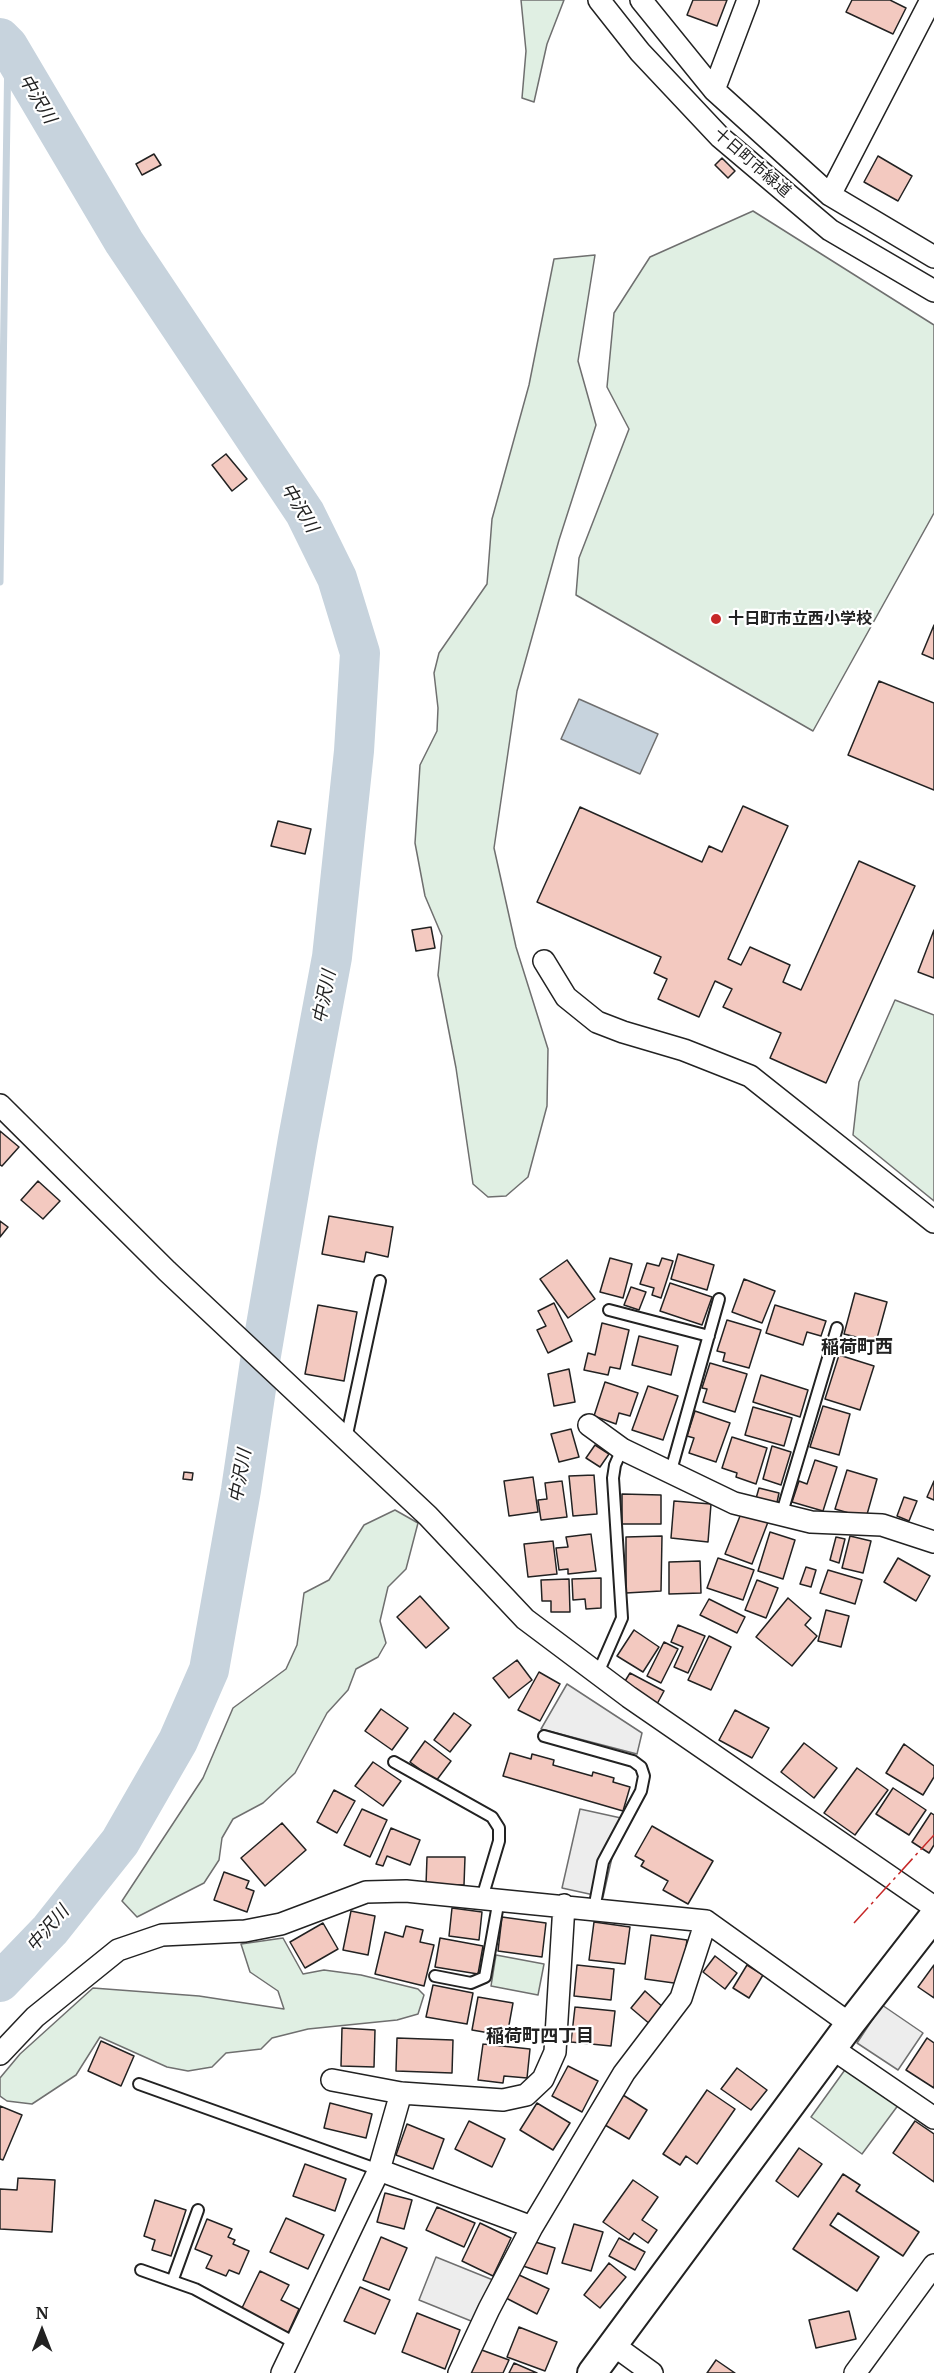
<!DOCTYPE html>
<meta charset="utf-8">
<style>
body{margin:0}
#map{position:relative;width:934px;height:2373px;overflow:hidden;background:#fff;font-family:Merriweather,serif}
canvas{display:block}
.north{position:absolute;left:12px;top:2301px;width:60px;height:60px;-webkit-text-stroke:4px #fff;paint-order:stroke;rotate:0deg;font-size:16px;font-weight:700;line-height:24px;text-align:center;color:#222}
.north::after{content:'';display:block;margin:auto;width:21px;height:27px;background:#222;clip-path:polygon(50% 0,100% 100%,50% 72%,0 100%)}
</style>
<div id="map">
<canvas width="934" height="2373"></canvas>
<div class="north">N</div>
</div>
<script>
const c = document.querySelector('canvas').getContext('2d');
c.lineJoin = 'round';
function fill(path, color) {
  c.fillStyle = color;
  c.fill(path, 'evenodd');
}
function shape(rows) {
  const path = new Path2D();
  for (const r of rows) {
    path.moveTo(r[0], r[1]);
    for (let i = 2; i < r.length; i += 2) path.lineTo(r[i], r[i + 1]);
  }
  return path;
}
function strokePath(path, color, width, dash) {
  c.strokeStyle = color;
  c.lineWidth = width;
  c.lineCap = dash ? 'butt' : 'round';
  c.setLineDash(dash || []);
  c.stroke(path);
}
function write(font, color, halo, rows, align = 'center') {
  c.font = font + ' Merriweather,"Noto Sans JP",serif';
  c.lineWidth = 4.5;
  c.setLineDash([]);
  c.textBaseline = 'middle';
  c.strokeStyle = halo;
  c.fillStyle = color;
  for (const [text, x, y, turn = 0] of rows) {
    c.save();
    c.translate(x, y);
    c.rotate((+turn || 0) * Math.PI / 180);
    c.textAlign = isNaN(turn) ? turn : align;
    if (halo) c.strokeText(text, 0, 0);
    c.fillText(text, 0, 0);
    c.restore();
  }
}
const green = shape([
 [521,0,564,0,547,44,534,102,522,98,526,51,521,0],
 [753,211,934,325,934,513,813,731,576,595,579,558,629,429,607,387,614,313,650,257,753,211],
 [595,255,578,361,596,425,559,540,517,691,494,848,516,947,548,1049,547,1106,528,1177,506,1196,488,1197,473,1184,456,1068,438,975,442,936,425,896,415,843,420,765,437,731,438,708,434,673,439,653,487,584,492,519,529,385,554,259,595,255],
 [895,1000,934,1015,934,1201,853,1135,859,1082,895,1000],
 [395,1510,418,1523,406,1569,388,1587,380,1621,386,1643,378,1657,356,1669,348,1690,327,1713,295,1773,263,1803,233,1819,222,1838,219,1860,204,1883,137,1917,122,1901,203,1778,233,1708,286,1669,297,1645,304,1593,329,1580,364,1525,395,1510],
 [283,1938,303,1974,324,1970,361,1975,418,1989,424,1995,418,2014,397,2020,308,2029,272,2038,261,2049,226,2053,212,2067,188,2071,167,2067,100,2037,76,2075,32,2104,7,2101,0,2096,0,2078,20,2054,93,1988,199,1996,284,2009,278,1991,250,1972,241,1944,283,1938],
 [496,1955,544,1964,538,1995,491,1986,496,1955],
 [847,2067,899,2104,862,2154,811,2117,847,2067]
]);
fill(green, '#e0efe3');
strokePath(green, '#6f6f6f', 1.5);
const parking = shape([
 [567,1684,642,1733,637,1754,541,1729,567,1684],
 [580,1809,621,1818,603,1897,562,1888,580,1809],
 [882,2005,923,2033,898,2070,857,2043,882,2005],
 [436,2257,493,2280,476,2323,419,2300,436,2257]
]);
fill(parking, '#ededed');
strokePath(parking, '#6f6f6f', 1.5);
const water = shape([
 [579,699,658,734,640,774,561,739,579,699]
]);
fill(water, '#c7d3dd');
strokePath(water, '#6f6f6f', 1.5);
strokePath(shape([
 [0,582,8,46]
]), '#c7d3dd', 7);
strokePath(shape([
 [0,38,8,46,124,242,305,513,337,578,360,653,354,751,332,957,298,1139,261,1355,241,1490,209,1670,178,1741,120,1842,50,1930,0,1982]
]), '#c7d3dd', 40);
const building = shape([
 [693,0,727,0,717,26,687,15,693,0],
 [852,0,890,0,906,8,893,34,846,12,852,0],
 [154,154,161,165,142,175,136,164,154,154],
 [878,156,912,176,898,201,864,182,878,156],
 [722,158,735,171,728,178,715,165,722,158],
 [226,454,247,479,232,491,212,465,226,454],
 [934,625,934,659,922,654,934,625],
 [879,681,934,703,934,790,848,755,879,681],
 [743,806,788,826,728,959,741,965,750,947,790,965,783,982,801,990,859,861,915,886,826,1083,770,1058,781,1033,723,1007,732,989,715,981,699,1017,658,999,667,979,654,973,661,957,537,902,580,807,702,862,709,846,722,852,743,806],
 [278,821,311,829,305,854,271,846,278,821],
 [431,927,435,948,416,951,412,930,431,927],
 [934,930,934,978,918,972,934,930],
 [0,1131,19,1147,2,1166,0,1165,0,1131],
 [38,1181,60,1201,43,1219,21,1200,38,1181],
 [329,1216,393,1227,388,1257,366,1252,364,1262,322,1254,329,1216],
 [0,1221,8,1227,0,1237,0,1221],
 [678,1254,714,1265,707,1290,671,1279,678,1254],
 [610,1258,632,1264,623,1298,600,1292,610,1258],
 [662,1258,673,1261,661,1298,652,1295,654,1288,640,1284,647,1263,659,1266,662,1258],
 [567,1260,595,1299,568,1318,540,1279,567,1260],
 [744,1279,775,1291,762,1323,732,1312,744,1279],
 [670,1283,712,1297,702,1325,660,1311,670,1283],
 [631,1287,646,1292,639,1310,624,1305,631,1287],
 [855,1293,887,1302,876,1342,844,1334,855,1293],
 [554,1303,572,1341,548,1353,537,1330,546,1326,538,1311,554,1303],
 [318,1305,357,1312,344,1381,305,1374,318,1305],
 [775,1305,826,1321,821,1336,807,1332,803,1345,766,1333,775,1305],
 [727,1320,761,1330,749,1368,723,1361,725,1353,717,1351,727,1320],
 [602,1323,629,1330,620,1369,610,1367,608,1375,584,1370,588,1353,595,1355,602,1323],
 [639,1336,678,1346,671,1375,632,1365,639,1336],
 [839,1355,874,1366,860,1410,825,1399,839,1355],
 [710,1363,747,1374,735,1412,703,1402,707,1389,702,1388,710,1363],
 [569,1369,575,1402,554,1406,548,1374,569,1369],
 [761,1375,808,1390,800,1417,753,1402,761,1375],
 [605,1382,638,1393,630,1416,619,1413,616,1424,594,1416,605,1382],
 [648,1386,678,1396,663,1440,632,1430,648,1386],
 [823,1406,850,1414,839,1455,810,1447,823,1406],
 [753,1407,792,1418,784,1446,745,1435,753,1407],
 [695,1411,730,1423,716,1462,689,1453,694,1438,687,1436,695,1411],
 [571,1429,579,1457,559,1462,551,1434,571,1429],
 [732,1437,767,1448,756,1484,736,1477,737,1473,722,1468,732,1437],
 [595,1445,609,1454,600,1467,586,1458,595,1445],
 [772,1446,791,1452,781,1485,763,1479,772,1446],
 [815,1460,837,1467,823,1511,792,1502,799,1481,807,1484,815,1460],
 [847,1470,877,1479,866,1518,835,1509,847,1470],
 [184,1472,193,1473,192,1480,183,1479,184,1472],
 [594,1475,597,1514,573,1516,569,1476,594,1475],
 [533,1477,538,1512,509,1516,504,1481,533,1477],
 [562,1481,567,1517,541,1520,538,1500,547,1499,545,1483,562,1481],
 [934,1481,934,1500,927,1497,934,1481],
 [759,1488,779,1493,776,1507,755,1502,759,1488],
 [622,1494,661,1495,661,1524,622,1524,622,1494],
 [904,1497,917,1501,909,1521,897,1516,904,1497],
 [674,1501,711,1504,708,1542,671,1538,674,1501],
 [742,1511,768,1522,752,1564,725,1554,742,1511],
 [770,1532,795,1540,783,1579,758,1571,770,1532],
 [591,1534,596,1571,568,1574,568,1569,559,1570,556,1548,568,1547,566,1537,591,1534],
 [662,1536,661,1591,626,1593,626,1537,662,1536],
 [850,1536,871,1541,863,1573,842,1568,850,1536],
 [836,1537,845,1539,839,1563,830,1560,836,1537],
 [553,1541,557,1574,528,1577,524,1544,553,1541],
 [718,1558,754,1570,743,1600,707,1588,718,1558],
 [898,1558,930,1576,916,1601,884,1582,898,1558],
 [700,1561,701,1593,669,1594,669,1562,700,1561],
 [806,1567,816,1570,811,1587,800,1584,806,1567],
 [828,1570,862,1580,855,1604,820,1593,828,1570],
 [601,1578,601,1608,586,1609,585,1599,573,1600,572,1579,601,1578],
 [569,1579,570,1612,551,1612,551,1601,542,1601,541,1580,569,1579],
 [757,1580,778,1588,766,1618,745,1610,757,1580],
 [420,1596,449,1628,426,1648,397,1617,420,1596],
 [788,1598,811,1618,805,1625,817,1636,792,1666,756,1637,788,1598],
 [709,1599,745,1617,737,1633,700,1615,709,1599],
 [826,1610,849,1616,841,1647,818,1641,826,1610],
 [678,1625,705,1636,688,1673,674,1667,683,1647,671,1642,678,1625],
 [634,1630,659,1647,643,1672,617,1656,634,1630],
 [709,1636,731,1647,711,1690,688,1680,709,1636],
 [664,1642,678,1649,661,1683,647,1676,664,1642],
 [517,1660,532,1680,509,1698,493,1678,517,1660],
 [539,1672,560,1684,540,1721,518,1710,539,1672],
 [630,1673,664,1691,657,1704,622,1686,630,1673],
 [381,1709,408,1728,392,1750,365,1731,381,1709],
 [735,1710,769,1728,752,1758,719,1740,735,1710],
 [454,1713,471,1725,450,1752,434,1740,454,1713],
 [425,1741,451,1761,436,1781,410,1762,425,1741],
 [804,1743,837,1768,814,1798,781,1772,804,1743],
 [904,1744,934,1766,934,1777,923,1795,886,1773,904,1744],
 [510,1753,531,1759,532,1754,554,1760,553,1765,592,1776,593,1772,614,1778,613,1782,630,1787,623,1811,503,1776,510,1753],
 [373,1762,401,1781,383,1806,355,1786,373,1762],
 [857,1768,888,1790,855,1835,824,1813,857,1768],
 [893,1788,926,1810,909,1835,876,1814,893,1788],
 [334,1790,355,1801,337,1833,317,1822,334,1790],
 [362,1809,387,1820,370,1857,344,1845,362,1809],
 [931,1813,934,1815,934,1845,929,1853,912,1842,931,1813],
 [282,1823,306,1850,265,1886,241,1858,282,1823],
 [652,1826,713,1861,688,1904,663,1890,668,1881,641,1866,644,1861,635,1856,652,1826],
 [391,1828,420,1840,410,1865,387,1856,383,1866,376,1864,391,1828],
 [427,1857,465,1857,464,1885,426,1885,427,1857],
 [224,1872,249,1881,246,1888,254,1891,247,1912,214,1900,224,1872],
 [452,1908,482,1912,479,1940,449,1936,452,1908],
 [351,1911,375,1916,368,1955,343,1950,351,1911],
 [502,1917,546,1923,542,1957,498,1951,502,1917],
 [594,1922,630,1927,625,1964,589,1960,594,1922],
 [323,1923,338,1949,305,1968,290,1942,323,1923],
 [406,1926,423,1930,420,1942,434,1945,424,1986,375,1974,385,1932,403,1937,406,1926],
 [651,1935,687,1940,681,1984,645,1979,651,1935],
 [440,1938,483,1946,478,1974,435,1967,440,1938],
 [715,1956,737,1973,725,1989,703,1972,715,1956],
 [577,1965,614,1969,611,2000,574,1996,577,1965],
 [747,1965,763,1975,749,1998,733,1988,747,1965],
 [934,1965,934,1998,918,1987,934,1965],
 [433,1985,473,1993,467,2024,426,2017,433,1985],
 [645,1991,665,2009,651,2025,631,2008,645,1991],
 [478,1997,513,2003,507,2036,472,2030,478,1997],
 [575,2007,615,2011,611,2046,571,2042,575,2007],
 [342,2028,375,2030,374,2067,341,2066,342,2028],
 [397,2038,453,2040,452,2073,396,2071,397,2038],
 [927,2038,934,2043,934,2088,906,2070,927,2038],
 [101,2041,134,2056,121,2086,88,2071,101,2041],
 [483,2044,530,2049,527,2078,504,2076,503,2083,478,2080,483,2044],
 [568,2066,598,2081,582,2112,552,2096,568,2066],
 [737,2068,767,2090,751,2110,721,2089,737,2068],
 [707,2090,735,2109,697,2164,686,2156,680,2165,663,2154,707,2090],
 [623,2095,647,2110,629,2139,605,2125,623,2095],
 [330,2103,372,2114,366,2138,324,2128,330,2103],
 [537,2103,570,2123,553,2150,520,2130,537,2103],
 [0,2106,22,2115,3,2160,0,2159,0,2106],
 [469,2121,505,2139,492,2167,455,2149,469,2121],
 [915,2121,934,2134,934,2182,893,2153,915,2121],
 [407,2124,444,2139,433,2169,396,2155,407,2124],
 [799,2148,822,2164,798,2197,776,2181,799,2148],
 [305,2164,346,2179,335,2211,293,2196,305,2164],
 [843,2174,860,2185,856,2191,919,2232,903,2256,838,2213,830,2225,879,2257,857,2291,793,2249,843,2174],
 [18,2178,55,2180,52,2232,0,2229,0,2189,17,2190,18,2178],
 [633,2180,658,2197,642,2220,657,2230,648,2243,634,2233,629,2240,603,2222,633,2180],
 [385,2193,412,2200,404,2229,377,2222,385,2193],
 [155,2200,186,2210,171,2256,152,2250,155,2240,144,2236,155,2200],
 [437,2207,475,2223,464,2247,426,2230,437,2207],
 [286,2218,324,2235,308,2269,270,2252,286,2218],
 [207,2219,232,2229,228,2237,235,2240,233,2244,249,2251,239,2274,229,2270,226,2276,206,2268,212,2256,195,2249,207,2219],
 [480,2223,511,2238,493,2276,462,2261,480,2223],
 [574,2224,603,2232,591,2271,562,2263,574,2224],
 [381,2237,407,2248,389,2290,363,2280,381,2237],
 [619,2238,645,2252,635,2270,609,2256,619,2238],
 [532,2241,555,2248,547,2274,523,2266,532,2241],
 [609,2263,626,2277,600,2308,584,2295,609,2263],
 [260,2271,289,2285,281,2300,299,2309,288,2333,241,2310,260,2271],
 [517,2274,549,2289,537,2314,506,2298,517,2274],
 [360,2287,390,2300,375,2334,344,2321,360,2287],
 [849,2311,856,2339,816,2348,809,2320,849,2311],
 [417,2313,460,2330,445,2369,402,2352,417,2313],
 [519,2327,557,2342,545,2371,507,2357,519,2327],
 [479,2349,509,2360,503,2373,470,2373,479,2349],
 [716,2360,735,2373,707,2373,716,2360],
 [514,2363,537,2373,509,2373,514,2363]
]);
fill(building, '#f3c9c0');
strokePath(building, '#222', 1.5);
const lane = shape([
 [609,1310,709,1336],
 [346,1439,380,1281],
 [670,1474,719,1299],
 [781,1516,837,1328],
 [598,1673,622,1618,613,1478,615,1465,622,1449],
 [544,1736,633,1761,641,1767,644,1776,641,1791,603,1862,594,1909],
 [394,1762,492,1817,499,1828,499,1841,482,1898],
 [435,1976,471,1983,485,1977,499,1899],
 [139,2084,379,2170],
 [141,2270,195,2289,295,2343],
 [173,2279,198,2210]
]);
const street = shape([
 [599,0,640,52,720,137,830,230,934,291],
 [641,0,714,90,830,195,934,257],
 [714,90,748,0],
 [830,195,931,0],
 [544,961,566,997,597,1022,623,1032,684,1050,750,1076,934,1222],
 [0,1105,167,1271,428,1516,525,1619,629,1697,934,1907],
 [589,1425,622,1449,734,1503,811,1522,882,1525,934,1542],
 [833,2049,934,2118],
 [0,2054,35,2017,118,1950,162,1935,245,1931,281,1924,366,1892,406,1891,706,1921,850,2024],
 [332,2080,401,2093,503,2100,526,2095,543,2079,555,2052,564,1905],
 [379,2170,532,2227],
 [612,2344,652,2373],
 [282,2373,379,2170,401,2093],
 [459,2373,489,2309,532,2227,624,2073,681,1998,706,1921],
 [855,2373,934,2265]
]);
const secondary = shape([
 [592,2373,850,2024,934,1916]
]);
strokePath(lane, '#222', 14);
strokePath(street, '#222', 24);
strokePath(secondary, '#222', 32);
strokePath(lane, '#fff', 10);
strokePath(street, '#fff', 21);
strokePath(secondary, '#fff', 28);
strokePath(shape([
 [854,1923,934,1835]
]), '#c62828', 1.5, [21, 4.5, 3, 4.5]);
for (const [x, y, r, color] of [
 [716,619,6,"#c62828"]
]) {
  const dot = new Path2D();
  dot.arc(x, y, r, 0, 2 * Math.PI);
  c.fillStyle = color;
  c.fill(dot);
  strokePath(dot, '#fff', 2);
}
write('16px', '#222', '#fff', [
 ["十日町市緑道",752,163,41]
]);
write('bold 16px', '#222', '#fff', [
 ["十日町市立西小学校",728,619]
], 'left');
write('italic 18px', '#222', '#fff', [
 ["中沢川",37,99,59],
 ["中沢川",299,508,59],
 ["中沢川",325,997,-79],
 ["中沢川",241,1476,-80],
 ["中沢川",48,1929,-49]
]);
write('bold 18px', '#222', '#fff', [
 ["稲荷町西",857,1348],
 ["稲荷町四丁目",540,2037]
]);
</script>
